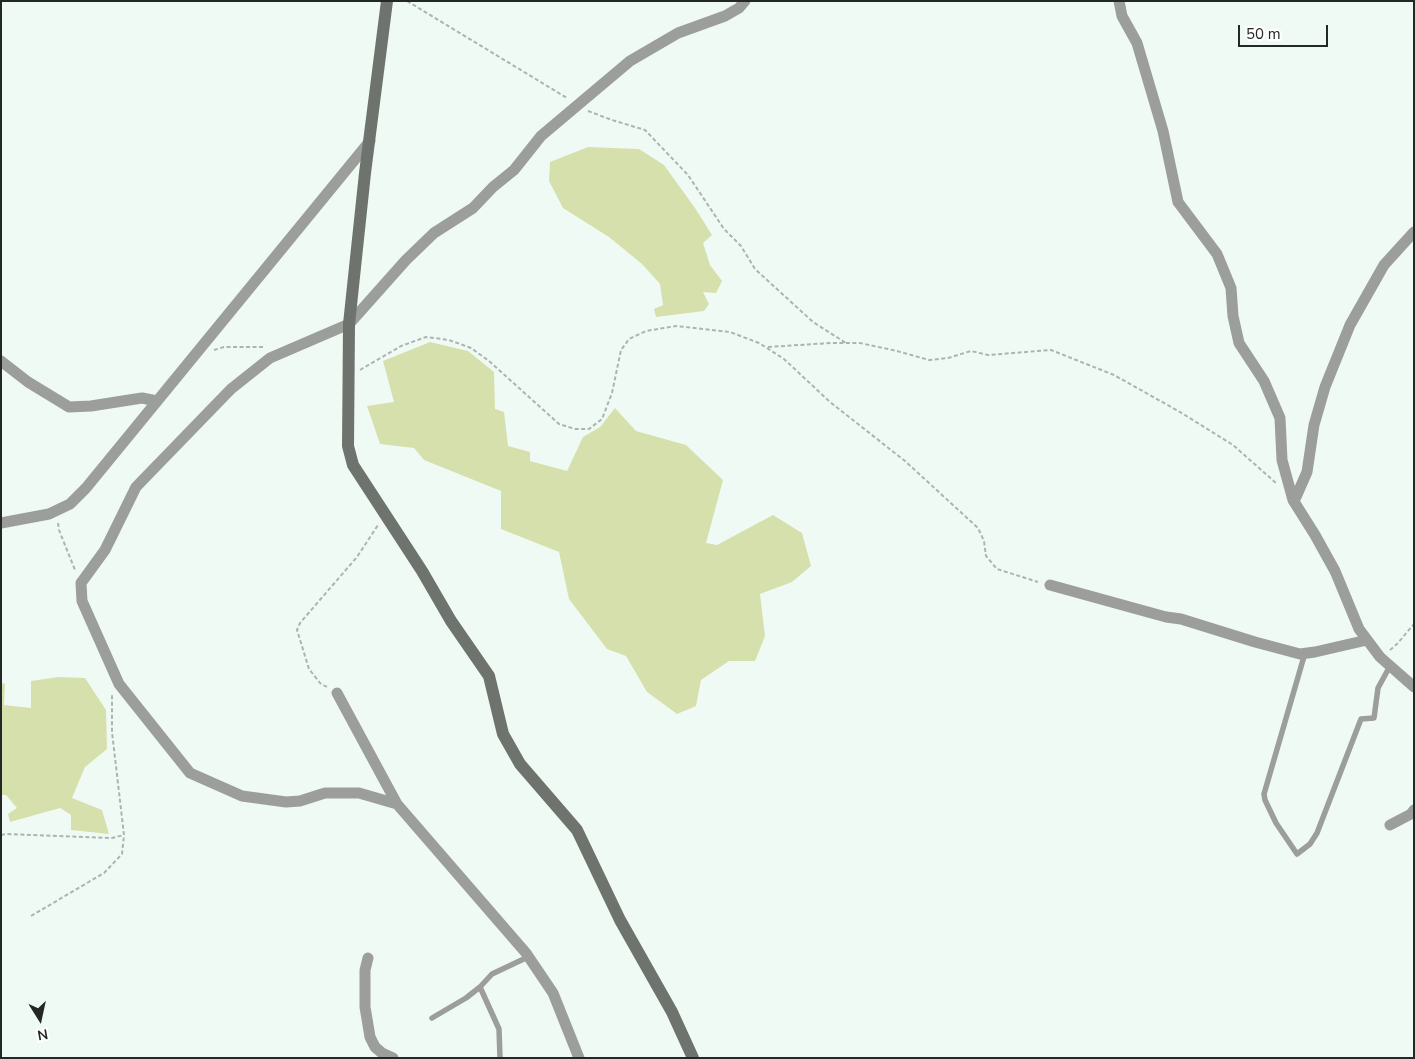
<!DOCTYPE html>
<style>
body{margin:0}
#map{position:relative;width:1415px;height:1059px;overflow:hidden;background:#f0faf4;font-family:"Nunito Sans",sans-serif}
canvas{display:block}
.frame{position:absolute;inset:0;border:2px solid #232725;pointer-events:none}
.north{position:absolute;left:15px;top:994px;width:50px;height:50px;-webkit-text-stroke:4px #fff;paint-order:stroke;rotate:170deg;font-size:14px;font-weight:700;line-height:20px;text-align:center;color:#232725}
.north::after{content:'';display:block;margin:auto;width:18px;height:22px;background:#232725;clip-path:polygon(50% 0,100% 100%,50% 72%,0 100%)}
.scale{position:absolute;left:1238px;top:25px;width:90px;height:22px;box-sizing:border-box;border:2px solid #232725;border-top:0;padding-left:6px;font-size:15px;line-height:18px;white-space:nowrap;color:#232725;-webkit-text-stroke:4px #fff;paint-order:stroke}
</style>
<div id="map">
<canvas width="1415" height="1059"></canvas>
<div class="frame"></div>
<div class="north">N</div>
<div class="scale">50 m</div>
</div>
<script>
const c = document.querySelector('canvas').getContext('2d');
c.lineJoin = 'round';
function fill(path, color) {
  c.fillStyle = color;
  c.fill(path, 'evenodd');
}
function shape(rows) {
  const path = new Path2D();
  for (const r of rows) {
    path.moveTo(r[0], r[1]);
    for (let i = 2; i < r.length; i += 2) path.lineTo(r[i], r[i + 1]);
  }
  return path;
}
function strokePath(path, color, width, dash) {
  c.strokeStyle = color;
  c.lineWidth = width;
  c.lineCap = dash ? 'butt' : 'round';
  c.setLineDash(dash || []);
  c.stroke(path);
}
fill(shape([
 [588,147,639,149,664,165,695,208,712,235,703,243,710,265,722,281,716,293,703,292,709,304,704,311,656,317,654,309,663,305,660,284,642,264,609,237,563,208,549,181,550,162],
 [430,342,468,351,494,372,495,409,504,412,508,446,530,452,530,461,567,471,583,437,600,427,615,408,636,431,686,445,723,480,706,543,717,545,773,515,802,533,811,566,792,582,760,594,765,636,755,661,729,661,701,680,696,706,677,714,647,692,626,656,607,649,569,599,559,552,501,529,501,491,424,460,414,448,380,444,367,406,394,402,383,361],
 [58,677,85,678,106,710,107,749,85,767,72,798,102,810,109,834,71,830,71,815,60,808,10,822,8,814,17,808,6,795,1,795,1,684,5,683,4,705,31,708,31,681]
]), '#d6e0ad');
strokePath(shape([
 [407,1,567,98],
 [588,111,612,120,645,130,688,175,724,229,741,246,755,269,813,322,846,343],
 [768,347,831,343,860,343,897,351,929,360,948,358,971,351,988,355,1051,350,1114,375,1180,412,1233,445,1276,483],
 [214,350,224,347,264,347],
 [360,370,401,346,426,337,449,340,471,348,489,361,559,424,575,429,589,429,602,419,612,393,621,350,629,339,646,331,676,326,730,332,759,343,784,359,830,402,905,461,978,528,984,541,986,556,997,569,1038,582],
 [58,523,59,530,75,570],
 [1390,650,1397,644,1414,624],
 [327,687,320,683,309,669,297,630,300,623,357,557,378,525],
 [1,835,7,834,112,838,124,835],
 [31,916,104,873,122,854,124,835,112,732,112,695]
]), '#acb4b0', 2, [4, 2.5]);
strokePath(shape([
 [1305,653,1264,794,1265,800,1276,823,1297,854,1310,844,1317,833,1361,719,1374,718,1378,688,1390,666],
 [480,987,499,1029,500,1058],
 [432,1018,466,998,480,987,492,974,528,957]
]), '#9b9e9a', 5.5);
strokePath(shape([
 [1119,1,1122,16,1137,43,1163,131,1178,202,1217,254,1231,288,1233,316,1239,343,1264,381,1280,418,1282,460,1293,500,1315,535,1335,571,1359,629,1380,657,1414,687],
 [1,361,28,382,69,407,91,406,142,398,157,401],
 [1293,500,1296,497,1307,472,1314,425,1325,387,1350,325,1384,265,1414,232],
 [1,523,49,514,70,504,86,488,370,141],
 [1050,585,1166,617,1181,619,1255,642,1300,654,1315,652,1367,640],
 [337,693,397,804,526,953,553,993,579,1058],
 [397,804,359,793,325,793,300,801,286,802,242,796,190,773,119,684,82,601,81,583,105,550,136,487,231,389,270,358,349,324,406,260,434,233,473,208,493,187,514,170,541,136,630,61,678,33,725,16,739,8,745,1],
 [1390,825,1411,814,1414,810],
 [368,958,365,970,365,1007,370,1037,375,1047,382,1053,393,1058]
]), '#9b9e9a', 11);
strokePath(shape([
 [387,1,365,173,349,324,348,446,353,465,422,571,451,621,489,676,503,734,520,764,577,830,620,920,672,1012,693,1058]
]), '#6f736e', 12);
</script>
